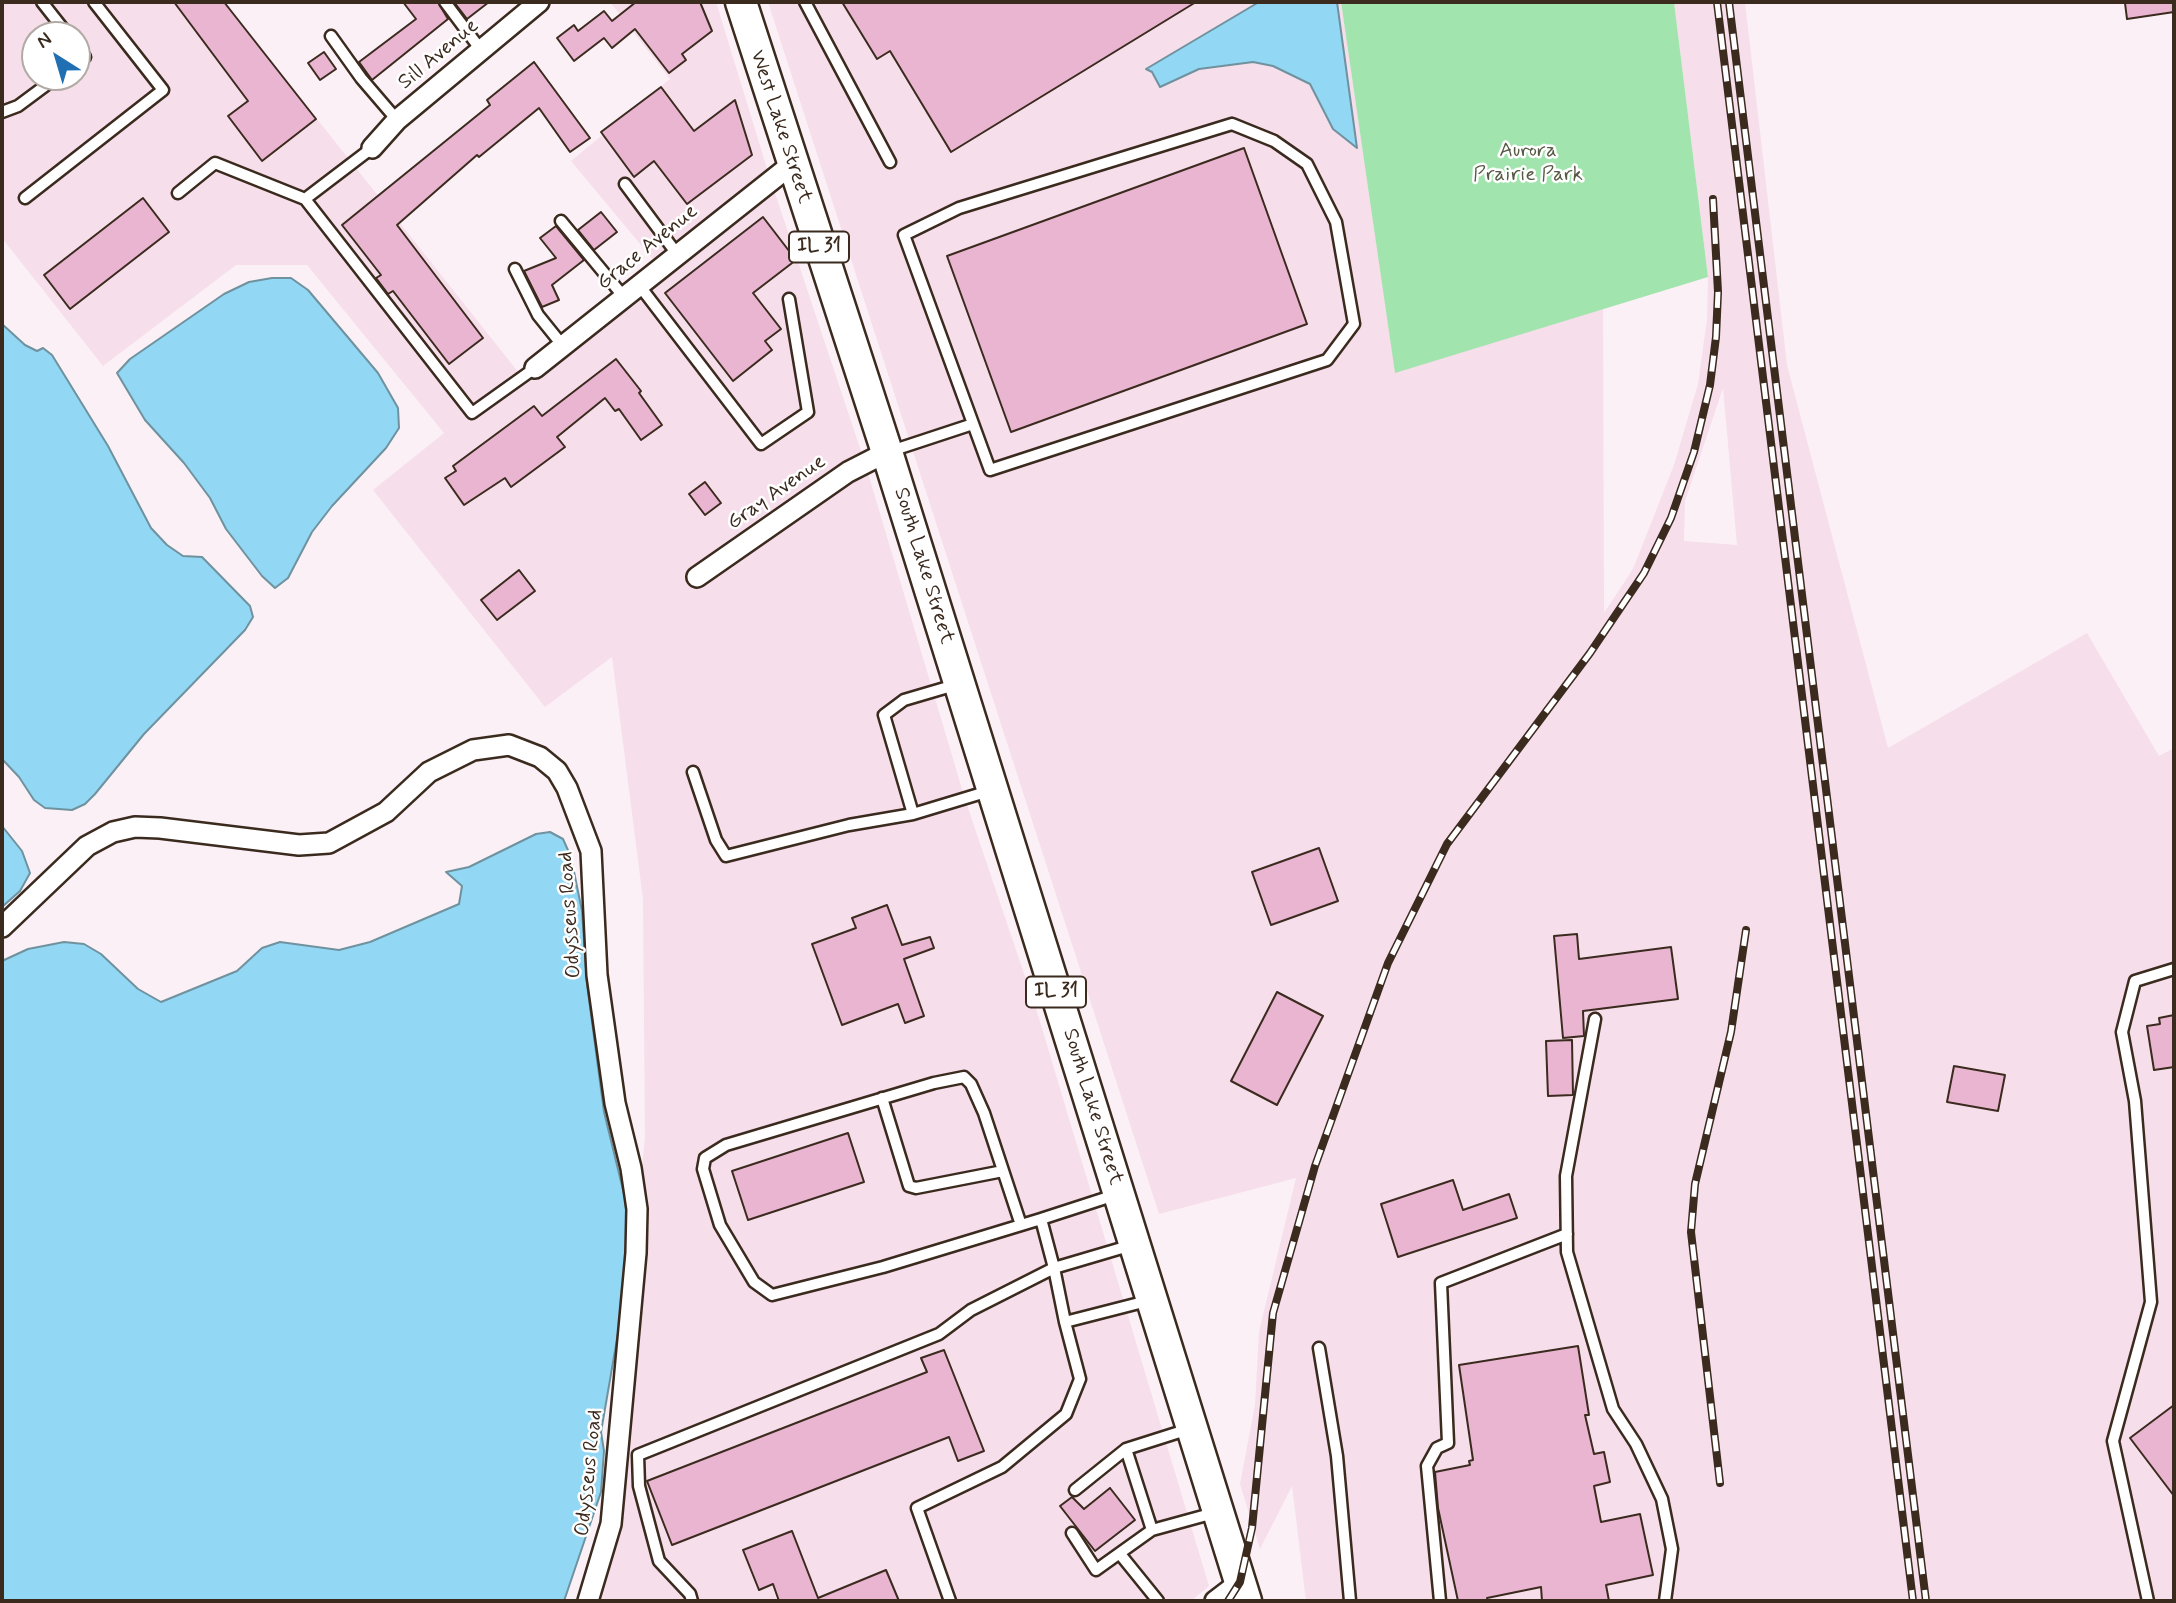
<!DOCTYPE html>
<style>
body{margin:0}
#map{position:relative;width:2176px;height:1603px;overflow:hidden;background:#fbf0f6;font-family:Mynerve,sans-serif}
canvas{display:block}
.frame{position:absolute;inset:0;border:4px solid #3b2a1e;pointer-events:none}
.north{position:absolute;left:21px;top:21px;width:70px;height:70px;box-sizing:border-box;background:#fff;border:2px solid #b1aaa5;border-radius:50%;rotate:323deg;font-size:19px;font-weight:700;line-height:28px;text-align:center;color:#3b2a1e}
.north::after{content:'';display:block;margin:auto;width:24px;height:32px;background:#1f6fb2;clip-path:polygon(50% 0,100% 100%,50% 72%,0 100%)}
</style>
<div id="map">
<canvas width="2176" height="1603"></canvas>
<div class="frame"></div>
<div class="north">N</div>
</div>
<script>
const c = document.querySelector('canvas').getContext('2d');
c.lineJoin = 'round';
function fill(path, color) {
  c.fillStyle = color;
  c.fill(path, 'evenodd');
}
function shape(rows) {
  const path = new Path2D();
  for (const r of rows) {
    path.moveTo(r[0], r[1]);
    for (let i = 2; i < r.length; i += 2) path.lineTo(r[i], r[i + 1]);
  }
  return path;
}
function strokePath(path, color, width, dash) {
  c.strokeStyle = color;
  c.lineWidth = width;
  c.lineCap = dash ? 'butt' : 'round';
  c.setLineDash(dash || []);
  c.stroke(path);
}
function write(font, color, halo, rows, align = 'center') {
  c.font = font + ' Mynerve,sans-serif';
  c.lineWidth = 5;
  c.setLineDash([]);
  c.textBaseline = 'middle';
  c.strokeStyle = halo;
  c.fillStyle = color;
  for (const [text, x, y, turn = 0] of rows) {
    c.save();
    c.translate(x, y);
    c.rotate((+turn || 0) * Math.PI / 180);
    c.textAlign = isNaN(turn) ? turn : align;
    if (halo) c.strokeText(text, 0, 0);
    c.fillText(text, 0, 0);
    c.restore();
  }
}
fill(shape([
 [2,2,224,2,519,373,656,263,571,161,670,79,610,2,716,2,769,175,865,463,965,799,1038,1015,1209,1586,1191,1601,599,1601,645,1137,643,899,612,657,545,707,373,490,444,433,307,265,236,265,103,366,2,238],
 [35,35,77,35,77,77,35,77],
 [768,2,1341,2,1395,371,1603,306,1604,613,1633,569,1674,465,1698,384,1707,319,1708,277,1674,2,1745,2,1787,365,1888,748,2087,633,2159,756,2174,748,2174,1601,1306,1601,1292,1486,1260,1549,1240,1484,1255,1405,1259,1332,1296,1178,1159,1214],
 [1723,388,1737,545,1684,541,1685,501]
]), '#f6deeb');
fill(shape([
 [1341,2,1674,2,1708,277,1395,373]
]), '#a2e4ae');
const water = shape([
 [1259,2,1337,2,1357,148,1333,129,1310,84,1273,66,1253,62,1199,69,1160,87,1152,72,1146,69,1259,2],
 [272,278,291,278,308,290,378,373,398,408,399,428,386,448,332,506,312,532,288,578,275,588,262,576,226,529,210,498,184,463,145,420,117,373,130,359,224,294,249,282,272,278],
 [2,324,25,345,37,351,43,348,52,355,108,446,151,528,167,545,183,556,202,557,250,606,253,617,245,630,144,734,95,794,85,804,72,810,45,808,34,800,19,777,2,759,2,324],
 [2,826,22,851,30,873,20,891,2,907,2,826],
 [550,832,563,839,571,857,582,911,587,984,604,1112,625,1198,628,1233,627,1281,601,1432,604,1451,601,1492,564,1601,2,1601,2,961,28,949,64,942,84,944,101,954,138,989,161,1002,237,971,262,948,280,942,339,950,370,942,459,904,462,886,446,872,469,867,536,834,550,832]
]);
fill(water, '#92d7f4');
strokePath(water, '#6f929e', 2);
const building = shape([
 [174,2,224,2,316,119,262,161,228,116,248,101,174,2],
 [403,2,438,2,448,19,372,80,359,62,416,19,403,2],
 [454,2,489,2,467,19,454,2],
 [636,2,700,2,712,31,682,54,686,60,669,73,635,29,612,48,604,38,574,61,557,38,574,25,578,31,604,11,612,21,636,2],
 [842,2,1196,2,951,152,890,51,877,59,842,2],
 [2135,2,2174,2,2174,12,2127,19,2125,3,2135,2],
 [324,52,336,69,320,80,308,63,324,52],
 [534,62,590,138,570,152,539,108,479,157,477,155,397,225,483,338,449,364,393,291,388,294,376,278,381,275,342,225,490,105,487,100,534,62],
 [661,87,694,131,735,100,752,155,687,204,654,161,634,177,601,132,661,87],
 [1244,148,1307,324,1011,432,947,256,1244,148],
 [143,198,169,232,70,309,44,275,143,198],
 [601,212,617,232,594,250,578,230,601,212],
 [763,217,796,260,753,293,781,329,765,341,772,350,733,381,665,293,763,217],
 [556,226,584,260,552,285,559,300,542,307,524,271,556,258,540,238,556,226],
 [616,359,641,391,639,393,662,425,641,440,619,409,615,411,605,398,557,437,565,447,511,487,505,478,464,505,445,478,456,471,453,466,534,406,542,416,616,359],
 [705,482,721,503,705,515,689,494,705,482],
 [519,570,535,591,497,620,481,600,519,570],
 [1319,848,1338,901,1271,925,1252,872,1319,848],
 [887,905,902,945,930,937,934,948,904,959,924,1016,905,1023,898,1004,842,1025,812,944,856,928,852,918,887,905],
 [1577,934,1579,959,1671,947,1678,999,1583,1011,1584,1036,1563,1038,1554,936,1577,934],
 [1277,992,1323,1016,1277,1105,1231,1081,1277,992],
 [2174,1015,2174,1067,2154,1070,2147,1026,2160,1024,2159,1018,2174,1015],
 [1572,1040,1573,1095,1548,1096,1546,1041,1572,1040],
 [1954,1066,2005,1075,1998,1111,1947,1102,1954,1066],
 [848,1133,864,1182,748,1220,732,1171,848,1133],
 [1453,1180,1463,1210,1509,1194,1517,1218,1398,1257,1381,1204,1453,1180],
 [1578,1346,1589,1415,1585,1415,1594,1454,1604,1452,1610,1482,1594,1486,1601,1522,1640,1514,1653,1575,1606,1585,1609,1601,1542,1601,1541,1587,1487,1598,1488,1601,1458,1601,1438,1508,1435,1472,1470,1465,1469,1461,1473,1460,1459,1365,1578,1346],
 [944,1350,984,1451,958,1461,949,1437,672,1545,647,1481,927,1372,921,1358,944,1350],
 [2174,1405,2174,1496,2130,1438,2174,1405],
 [1110,1488,1135,1520,1095,1551,1060,1506,1072,1497,1084,1509,1110,1488],
 [792,1531,818,1598,886,1570,899,1601,779,1601,773,1584,759,1590,743,1550,792,1531]
]);
fill(building, '#e9b5d1');
strokePath(building, '#3b2a1e', 2);
const service = shape([
 [42,2,68,35],
 [445,2,481,50],
 [805,2,890,162],
 [331,36,361,78,397,120],
 [77,47,85,57,77,62],
 [2,112,18,106,57,77],
 [1232,124,1274,141,1307,164,1336,222,1354,324,1327,360,990,470,904,235,959,208,1232,124],
 [625,184,677,254],
 [178,193,215,163,305,199,372,148],
 [25,198,163,90,94,2],
 [305,199,472,413,535,368],
 [561,221,624,297],
 [515,269,538,315,563,346],
 [639,285,761,444,808,412,789,299],
 [891,451,973,424],
 [693,772,716,840,726,856,849,825,913,814,989,791],
 [913,814,884,715,904,700,955,685],
 [1595,1019,1566,1176,1567,1252,1613,1409,1636,1444,1662,1499,1672,1549,1665,1601],
 [882,1098,909,1186,916,1188,1003,1171],
 [1021,1225,984,1113,971,1084,964,1077,934,1083,726,1145,705,1158,703,1169,720,1225,754,1282,772,1295,883,1267,1041,1219],
 [1065,1322,1054,1268,1132,1245],
 [1319,1348,1337,1456,1350,1601],
 [1126,1449,1152,1530],
 [1075,1490,1126,1449,1189,1429],
 [1072,1533,1096,1570,1152,1530,1214,1513],
 [1120,1554,1158,1601],
 [692,1601,690,1594,659,1561,639,1486,638,1455,939,1334,971,1310,1054,1268,1041,1219,1115,1195],
 [950,1601,917,1508,1002,1467,1066,1414,1080,1379,1065,1322,1151,1300],
 [1440,1601,1427,1466,1437,1448,1448,1443,1441,1283,1567,1234],
 [2148,1601,2113,1441,2151,1302,2135,1101,2122,1032,2135,981,2174,969]
]);
const minor = shape([
 [372,148,397,120,539,2],
 [535,368,791,165],
 [697,577,848,472,887,452],
 [2,927,87,846,113,832,135,827,160,828,299,845,329,843,386,812,429,772,473,750,509,745,540,757,557,771,567,788,591,851,597,975,615,1103,631,1168,637,1209,636,1253,611,1524,588,1601],
 [1215,1601,1240,1582]
]);
const primary = shape([
 [741,2,887,452,1246,1601]
]);
strokePath(service, '#3b2a1e', 15);
strokePath(minor, '#3b2a1e', 24);
strokePath(primary, '#3b2a1e', 35);
strokePath(service, '#fff', 10);
strokePath(minor, '#fff', 19);
strokePath(primary, '#fff', 30);
const rail = shape([
 [1717,2,1913,1601],
 [1729,2,1926,1601],
 [1720,1483,1691,1232,1695,1184,1731,1032,1746,930],
 [1228,1601,1240,1582,1252,1528,1273,1313,1315,1166,1388,963,1447,844,1590,653,1644,573,1671,518,1694,452,1710,385,1716,337,1718,292,1713,199]
]);
strokePath(rail, '#3b2a1e', 8);
strokePath(rail, '#fff', 5, [16]);
for (const [x, y, w] of [
 [819,247,60],
 [1056,992,60]
]) {
  const box = new Path2D();
  box.roundRect(x - w / 2, y - 15.5, w, 31, 5);
  c.fillStyle = '#fff';
  c.fill(box);
  strokePath(box, '#3b2a1e', 2);
}
write('bold 19px', '#3b2a1e', null, [
 ["IL 31",819,247],
 ["IL 31",1056,992]
]);
write('21px', '#3b2a1e', '#fff', [
 ["Sill Avenue",439,55,-40],
 ["West Lake Street",780,127,72],
 ["Grace Avenue",648,248,-39],
 ["Gray Avenue",777,493,-35],
 ["South Lake Street",923,566,73],
 ["Odysseus Road",571,915,-94],
 ["South Lake Street",1092,1107,73],
 ["Odysseus Road",590,1473,-84]
]);
write('21px', '#555842', '#fff', [
 ["Aurora",1528,152],
 ["Prairie Park",1528,176]
]);
</script>
